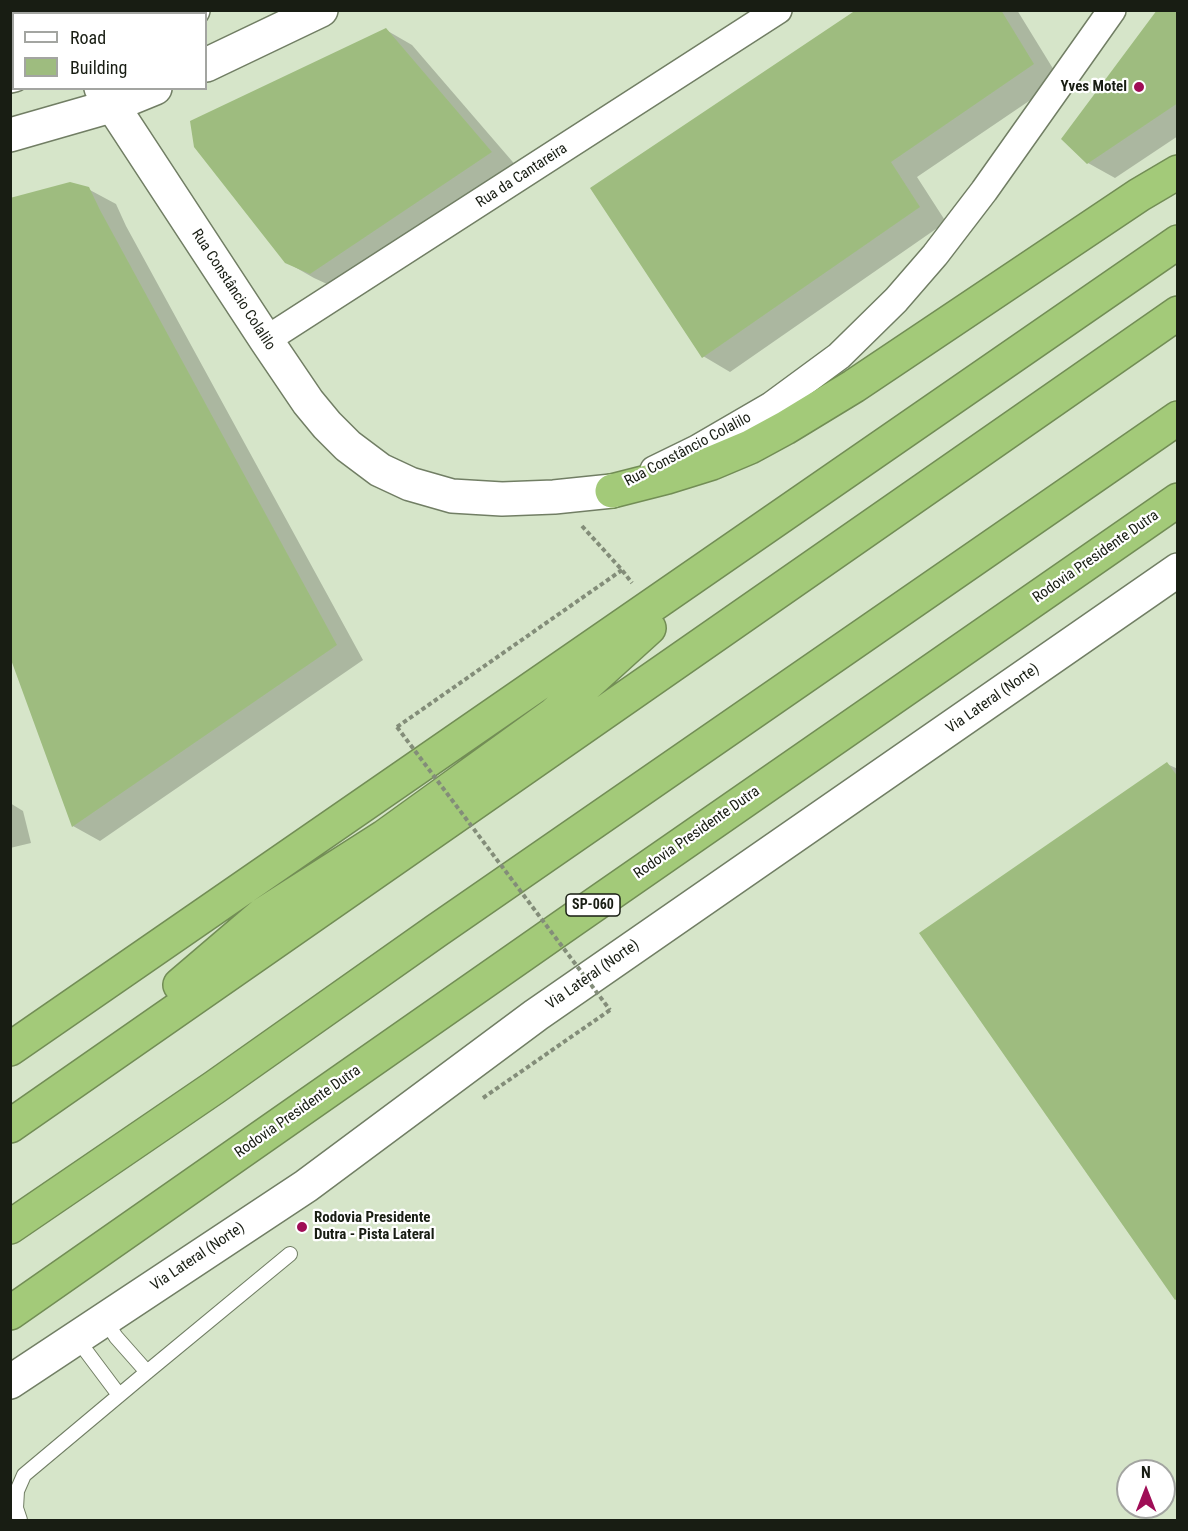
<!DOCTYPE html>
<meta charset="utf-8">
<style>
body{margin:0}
#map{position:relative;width:1188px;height:1531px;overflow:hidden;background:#d6e5c9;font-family:"Roboto Condensed",sans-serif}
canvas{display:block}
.frame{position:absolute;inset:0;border:12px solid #181d13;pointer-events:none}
.legend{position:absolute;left:12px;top:12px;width:195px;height:78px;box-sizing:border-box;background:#fff;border:2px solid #a3a5a1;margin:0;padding:8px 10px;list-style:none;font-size:18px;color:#181d13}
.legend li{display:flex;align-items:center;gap:12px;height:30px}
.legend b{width:30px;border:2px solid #a3a5a1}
.north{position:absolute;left:1116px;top:1459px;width:60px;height:60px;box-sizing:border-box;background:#fff;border:2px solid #a3a5a1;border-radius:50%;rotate:0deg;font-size:16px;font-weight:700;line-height:24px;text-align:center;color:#181d13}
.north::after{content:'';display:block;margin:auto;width:21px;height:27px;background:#9f0d56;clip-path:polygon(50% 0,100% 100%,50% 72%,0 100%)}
</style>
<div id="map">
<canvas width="1188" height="1531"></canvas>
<div class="frame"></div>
<ul class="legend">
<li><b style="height:8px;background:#fff"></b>Road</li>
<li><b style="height:16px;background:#9ebc7f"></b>Building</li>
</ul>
<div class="north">N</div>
</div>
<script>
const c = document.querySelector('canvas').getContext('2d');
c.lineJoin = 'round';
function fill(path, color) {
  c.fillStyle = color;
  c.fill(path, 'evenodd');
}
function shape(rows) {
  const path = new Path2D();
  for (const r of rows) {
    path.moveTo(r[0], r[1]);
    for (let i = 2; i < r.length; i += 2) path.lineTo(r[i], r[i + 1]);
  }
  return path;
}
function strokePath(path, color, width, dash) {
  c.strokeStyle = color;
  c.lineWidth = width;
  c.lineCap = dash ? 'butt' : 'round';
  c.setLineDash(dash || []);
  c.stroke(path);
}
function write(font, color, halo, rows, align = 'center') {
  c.font = font + ' "Roboto Condensed",sans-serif';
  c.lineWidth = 4.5;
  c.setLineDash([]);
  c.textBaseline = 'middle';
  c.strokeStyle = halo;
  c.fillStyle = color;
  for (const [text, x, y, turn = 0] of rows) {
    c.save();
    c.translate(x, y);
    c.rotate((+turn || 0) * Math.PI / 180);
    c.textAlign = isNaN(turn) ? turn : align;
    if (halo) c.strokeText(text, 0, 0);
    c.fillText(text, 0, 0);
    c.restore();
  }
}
fill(shape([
 [104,10,120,10,115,14,108,14],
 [859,10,1017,10,1060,80,917,177,946,222,730,372,703,356],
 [1178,10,1178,136,1115,178,1088,163],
 [386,30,412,45,518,168,338,289,314,278,286,262],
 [88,189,116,204,126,226,363,660,100,841,73,826],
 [1167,764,1178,769,1178,1299,1176,1298],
 [10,803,23,811,31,843,10,848]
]), '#0003');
fill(shape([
 [856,10,1001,10,1034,64,891,162,920,207,702,358,590,188],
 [1157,10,1178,10,1178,103,1087,164,1061,139],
 [386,28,492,152,310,274,285,263,194,147,190,121],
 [70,182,89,187,100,210,337,645,72,827,10,657,10,198],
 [1167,762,1178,777,1178,1298,1175,1300,919,933]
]), '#9ebc7f');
const service = shape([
 [105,1320,116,1337,147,1372],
 [77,1339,119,1395],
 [20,1520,16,1508,17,1491,24,1475,147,1372,290,1254]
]);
const minor = shape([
 [266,340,778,10],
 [654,470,697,449,771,406,839,356,896,300,935,255,984,191,1112,10]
]);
const tertiary = shape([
 [53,10,55,14],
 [101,88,266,340,308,402,327,425,348,446,380,470,410,484,452,496,502,499,554,497,612,491]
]);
const secondary = shape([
 [187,14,193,10],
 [206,65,321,10],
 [10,76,14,75],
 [10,135,111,106,155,88],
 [10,1382,306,1186,536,1015,1178,570]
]);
const motorway = shape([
 [612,491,667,477,712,463,750,447,785,428,854,386,1139,195,1178,172],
 [180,985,262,915,384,837,553,715,649,628],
 [10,1049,1178,242],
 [10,1126,1178,313],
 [10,1227,215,1087,436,931,1178,418],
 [10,1313,571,921,1178,500]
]);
strokePath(service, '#717e64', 16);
strokePath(minor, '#717e64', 30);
strokePath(tertiary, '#717e64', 36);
strokePath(secondary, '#717e64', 36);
strokePath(motorway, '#728d55', 36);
strokePath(shape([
 [582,526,622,570,632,583],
 [397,727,622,570],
 [483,1098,610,1010]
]), '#838d79', 4, [4.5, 3]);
strokePath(service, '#fff', 14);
strokePath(minor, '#fff', 27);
strokePath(tertiary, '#fff', 33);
strokePath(secondary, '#fff', 33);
strokePath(motorway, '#a3ca79', 33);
strokePath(shape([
 [397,727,610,1010]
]), '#838d79', 4, [4.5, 3]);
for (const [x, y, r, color] of [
 [1139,87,6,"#9f0d56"],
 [302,1227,6,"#9f0d56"]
]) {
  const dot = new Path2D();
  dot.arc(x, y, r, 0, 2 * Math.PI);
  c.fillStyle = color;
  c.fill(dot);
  strokePath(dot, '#fff', 2);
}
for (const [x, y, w] of [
 [593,905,54]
]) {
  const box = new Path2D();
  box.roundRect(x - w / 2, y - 11, w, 22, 4.5);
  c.fillStyle = '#fff';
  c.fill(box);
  strokePath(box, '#181d13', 1.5);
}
write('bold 14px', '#181d13', null, [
 ["SP-060",593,905]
]);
write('bold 15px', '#181d13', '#fff', [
 ["Yves Motel",1127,87],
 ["Rodovia Presidente",314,1218,"left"],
 ["Dutra - Pista Lateral",314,1235,"left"]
], 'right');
write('15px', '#181d13', '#fff', [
 ["Rua da Cantareira",522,176,-33],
 ["Rua Constâncio Colalilo",233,290,57],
 ["Rua Constâncio Colalilo",688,450,-28],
 ["Rodovia Presidente Dutra",1096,557,-35],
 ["Via Lateral (Norte)",993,699,-35],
 ["Rodovia Presidente Dutra",697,833,-35],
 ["Via Lateral (Norte)",593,975,-35],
 ["Rodovia Presidente Dutra",298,1112,-35],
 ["Via Lateral (Norte)",198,1257,-34]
]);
</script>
